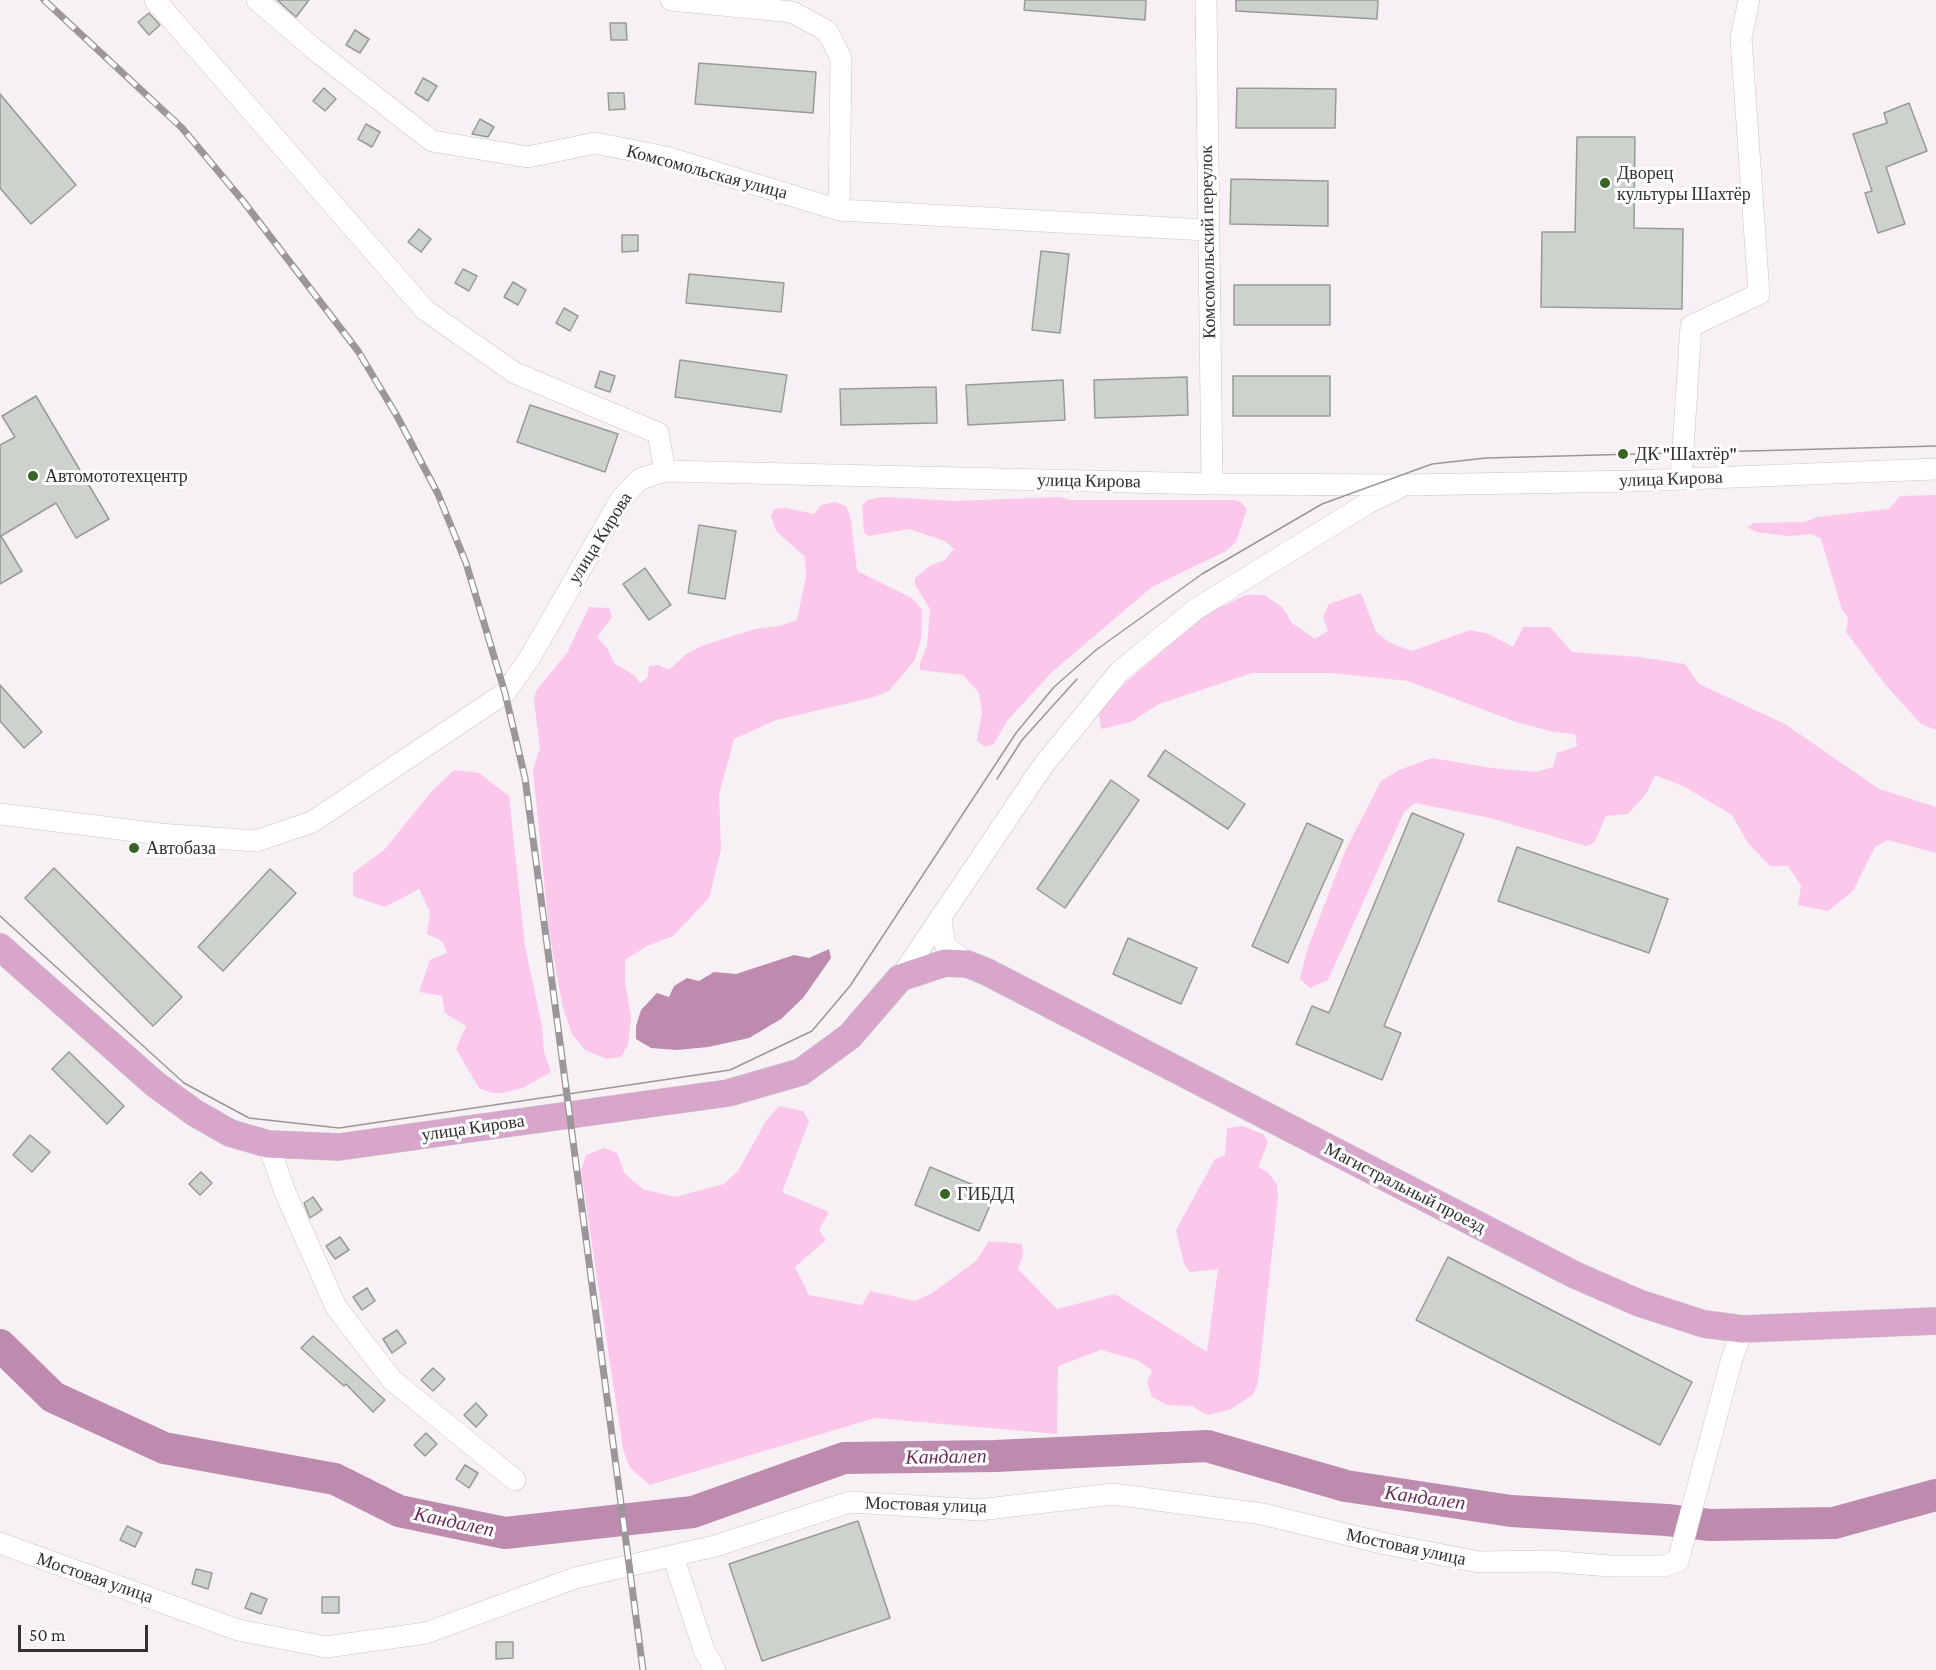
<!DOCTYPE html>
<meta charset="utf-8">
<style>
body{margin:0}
#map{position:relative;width:1936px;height:1670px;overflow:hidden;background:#f7f1f5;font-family:"Crimson Pro",serif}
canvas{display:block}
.scale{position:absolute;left:18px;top:1625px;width:130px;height:27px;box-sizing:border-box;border:3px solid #333032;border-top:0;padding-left:8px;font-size:18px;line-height:21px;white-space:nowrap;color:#333032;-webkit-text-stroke:4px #fff;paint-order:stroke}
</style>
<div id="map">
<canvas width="1936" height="1670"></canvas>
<div class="scale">50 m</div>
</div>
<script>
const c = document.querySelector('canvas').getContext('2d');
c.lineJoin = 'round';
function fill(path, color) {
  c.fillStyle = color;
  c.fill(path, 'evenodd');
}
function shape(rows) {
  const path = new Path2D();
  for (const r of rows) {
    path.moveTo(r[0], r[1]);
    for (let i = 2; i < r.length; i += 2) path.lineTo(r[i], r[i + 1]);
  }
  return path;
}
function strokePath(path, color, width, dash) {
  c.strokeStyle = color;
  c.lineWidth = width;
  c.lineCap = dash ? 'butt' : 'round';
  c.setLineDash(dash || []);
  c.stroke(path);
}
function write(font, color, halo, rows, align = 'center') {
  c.font = font + ' "Crimson Pro",serif';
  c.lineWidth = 6;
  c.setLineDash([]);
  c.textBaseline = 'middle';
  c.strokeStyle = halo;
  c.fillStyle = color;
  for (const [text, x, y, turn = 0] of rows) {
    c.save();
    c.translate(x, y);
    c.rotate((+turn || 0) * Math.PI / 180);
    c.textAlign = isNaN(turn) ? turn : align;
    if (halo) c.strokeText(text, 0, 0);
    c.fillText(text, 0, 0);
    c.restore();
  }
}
fill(shape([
 [1936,495,1936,730,1921,724,1884,683,1846,632,1848,617,1842,610,1821,539,1811,534,1789,536,1756,532,1747,527,1754,523,1805,522,1817,517,1889,509,1900,496],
 [883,497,955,501,1060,497,1071,500,1233,500,1241,502,1247,509,1236,542,1226,551,1152,587,1053,671,1007,721,994,744,984,747,977,740,982,712,979,693,963,675,920,670,920,663,927,646,930,609,915,585,915,578,931,565,945,560,954,549,945,541,909,529,869,536,864,533,862,506,867,500],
 [835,502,846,506,851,520,857,571,912,598,922,610,921,639,915,660,889,691,871,698,776,720,734,739,719,795,721,850,709,898,673,936,647,946,625,960,625,980,631,1018,628,1045,621,1057,607,1059,585,1050,572,1034,563,1008,549,931,533,770,540,748,534,701,536,691,567,653,589,607,609,608,612,617,597,637,607,648,614,663,634,675,640,683,648,677,649,666,659,665,669,670,685,655,701,646,755,629,779,626,797,620,806,576,805,557,777,532,771,517,774,509,786,508,814,514,821,505],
 [1361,593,1376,632,1390,643,1412,651,1470,630,1489,634,1513,647,1523,627,1550,627,1572,652,1638,657,1685,664,1699,684,1785,724,1879,789,1936,807,1936,853,1888,840,1875,847,1853,891,1828,911,1798,905,1801,886,1788,866,1770,866,1748,843,1732,815,1685,787,1655,775,1646,794,1628,814,1606,816,1594,843,1586,846,1490,818,1415,803,1404,812,1328,980,1310,988,1300,979,1307,950,1346,849,1381,781,1399,770,1432,758,1491,768,1536,772,1553,767,1557,753,1577,746,1575,734,1554,732,1516,722,1408,681,1331,673,1252,673,1159,704,1131,722,1101,729,1099,713,1126,682,1207,613,1246,595,1264,595,1282,607,1292,623,1315,639,1328,631,1323,617,1329,604],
 [454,770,479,773,509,796,525,946,542,1026,544,1052,551,1072,523,1088,502,1093,492,1093,479,1088,456,1049,466,1026,445,1013,442,996,419,992,430,960,447,953,442,941,427,934,430,912,419,889,385,907,353,896,353,873,384,850,432,791],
 [779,1106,803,1111,809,1121,782,1192,829,1212,819,1230,826,1240,795,1267,809,1295,862,1305,870,1291,915,1301,932,1293,976,1261,989,1241,1022,1244,1023,1256,1018,1269,1057,1309,1115,1294,1207,1352,1218,1269,1190,1272,1184,1264,1176,1230,1215,1159,1225,1155,1227,1128,1242,1126,1263,1134,1268,1142,1258,1167,1269,1173,1277,1185,1278,1198,1258,1382,1253,1395,1229,1410,1207,1415,1192,1406,1167,1405,1152,1397,1147,1383,1152,1370,1137,1360,1101,1350,1058,1366,1057,1434,875,1418,650,1485,630,1468,623,1449,581,1171,586,1155,604,1148,617,1153,625,1174,643,1189,675,1197,724,1184,738,1171,766,1121]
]), '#fbc7ea');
fill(shape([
 [829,949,831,958,803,998,781,1019,749,1038,708,1047,677,1050,651,1048,636,1039,636,1026,641,1010,657,993,669,997,674,986,687,978,699,981,714,972,736,974,794,955,809,958]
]), '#bc8bad');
strokePath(shape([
 [0,1345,53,1397,164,1448,335,1479,399,1511,505,1533,693,1512,844,1458,995,1456,1207,1446,1346,1486,1511,1511,1667,1520,1710,1525,1834,1523,1936,1495]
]), '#bc8bad', 32);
const building = shape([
 [277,0,309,0,296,17,277,0],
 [1025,0,1146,0,1145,20,1024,10,1025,0],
 [1236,0,1378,0,1377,19,1236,11,1236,0],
 [149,13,160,25,149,35,138,22,149,13],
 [610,23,626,23,627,40,611,40,610,23],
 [355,30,369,39,360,53,346,45,355,30],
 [699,63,816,72,813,113,695,104,699,63],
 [423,78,437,86,428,101,415,93,423,78],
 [324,88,336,99,325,111,313,101,324,88],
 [1237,88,1336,89,1335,128,1236,128,1237,88],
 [608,93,624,93,625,109,609,110,608,93],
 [0,94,76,185,31,224,0,188,0,94],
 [1909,103,1927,151,1886,167,1905,224,1878,233,1865,193,1872,191,1853,134,1887,123,1884,113,1909,103],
 [480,119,494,127,488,137,472,134,480,119],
 [366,124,380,132,372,147,358,139,366,124],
 [1577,137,1635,137,1634,228,1683,229,1682,309,1541,307,1542,232,1575,232,1577,137],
 [1231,179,1328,181,1328,226,1230,224,1231,179],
 [419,229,431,239,421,252,408,242,419,229],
 [622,235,638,235,638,251,622,252,622,235],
 [1041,251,1069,254,1060,333,1032,330,1041,251],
 [463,269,477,276,469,291,455,283,463,269],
 [689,274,784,283,781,312,686,303,689,274],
 [513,282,526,290,518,305,504,297,513,282],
 [1234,285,1330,285,1330,325,1234,325,1234,285],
 [564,308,578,316,570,331,556,323,564,308],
 [680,360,787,375,781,412,675,397,680,360],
 [600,371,615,376,610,392,595,387,600,371],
 [1233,376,1330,376,1330,416,1233,416,1233,376],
 [1187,377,1188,415,1095,418,1094,380,1187,377],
 [1063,380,1065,420,968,425,966,385,1063,380],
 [936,387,937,423,841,425,840,389,936,387],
 [36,396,109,519,76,538,56,503,1,536,22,571,0,584,0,445,15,437,2,416,36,396],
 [530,405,618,434,605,472,517,442,530,405],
 [699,525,736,531,725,599,688,593,699,525],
 [645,568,671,605,649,620,623,584,645,568],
 [0,685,42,732,24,748,0,721,0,685],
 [1165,750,1245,804,1228,829,1148,776,1165,750],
 [1111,780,1139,800,1065,908,1037,889,1111,780],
 [1412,813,1464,834,1384,1026,1401,1033,1382,1080,1296,1044,1312,1006,1329,1013,1412,813],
 [1307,823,1343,840,1288,963,1252,946,1307,823],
 [1517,847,1668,899,1649,953,1498,901,1517,847],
 [54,868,182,997,153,1026,25,898,54,868],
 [270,869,296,893,223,971,198,947,270,869],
 [1128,938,1197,968,1181,1004,1113,974,1128,938],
 [69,1052,124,1106,107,1124,52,1069,69,1052],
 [30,1135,50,1152,32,1172,13,1155,30,1135],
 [930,1167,995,1194,979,1231,915,1205,930,1167],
 [201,1172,212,1183,200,1195,189,1184,201,1172],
 [313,1197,322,1210,310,1218,304,1203,313,1197],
 [340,1237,349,1250,335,1259,326,1246,340,1237],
 [1448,1257,1692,1382,1660,1445,1416,1320,1448,1257],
 [367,1288,375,1301,362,1310,353,1297,367,1288],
 [397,1330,406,1343,392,1353,383,1339,397,1330],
 [313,1336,385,1400,373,1412,346,1384,344,1386,301,1348,313,1336],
 [433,1368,445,1379,433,1391,421,1380,433,1368],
 [476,1403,487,1415,476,1427,464,1415,476,1403],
 [426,1433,437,1444,425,1456,414,1445,426,1433],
 [465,1465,478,1473,469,1488,456,1479,465,1465],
 [858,1521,890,1618,762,1661,729,1564,858,1521],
 [127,1526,142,1533,135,1547,120,1540,127,1526],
 [196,1569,212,1573,208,1589,192,1584,196,1569],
 [251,1593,267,1599,261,1614,245,1608,251,1593],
 [322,1597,339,1597,339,1613,322,1613,322,1597],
 [496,1642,513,1642,513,1658,496,1659,496,1642]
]);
fill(building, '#ced2cc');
strokePath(building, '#979b95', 1.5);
const minor = shape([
 [155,0,425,310,515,373,658,433,665,471],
 [257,0,314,49,432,141,528,157,595,143,666,157,839,210,1207,230],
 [671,0,792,12,827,31,841,58,839,210],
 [1206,0,1212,484],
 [1681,479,1691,326,1759,294,1741,38,1749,0],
 [0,814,159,834,256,841,312,822,505,693,529,659,621,499,640,479,665,471,1212,484,1405,485,1634,481,1936,469],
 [941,919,945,945,967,964],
 [900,978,1042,767,1119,672,1196,609,1368,503,1399,488],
 [268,1144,285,1192,336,1307,392,1380,515,1480],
 [0,1543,238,1630,326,1647,426,1633,575,1578,715,1546,850,1502,979,1510,1113,1494,1262,1514,1386,1544,1479,1562,1548,1561,1610,1566,1664,1566,1678,1561,1732,1358,1743,1329],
 [673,1556,704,1650,715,1670]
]);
const major = shape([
 [0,947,155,1084,195,1113,230,1133,268,1144,339,1147,728,1093,801,1072,850,1036,900,978,945,963,967,964,985,971,1575,1275,1639,1303,1704,1324,1743,1329,1936,1321]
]);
strokePath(minor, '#cac4c8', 22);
strokePath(major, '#cecdce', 28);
strokePath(minor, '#fff', 21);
strokePath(major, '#d7a6ca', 27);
strokePath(shape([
 [997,779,1022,740,1077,679],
 [0,916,184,1083,249,1118,339,1128,730,1070,812,1031,850,986,1016,733,1054,687,1096,650,1202,574,1322,504,1432,464,1486,458,1936,446]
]), '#9b9699', 1.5);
const rail = shape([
 [44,0,182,128,243,201,358,351,397,416,438,494,466,563,505,693,525,778,643,1670]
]);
strokePath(rail, '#9b9699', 7);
strokePath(rail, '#fff', 4.5, [14]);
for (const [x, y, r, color] of [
 [1605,183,6,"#386523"],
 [1623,454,6,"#386523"],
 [33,476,6,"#386523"],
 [134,848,6,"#386523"],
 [945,1194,6,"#386523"]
]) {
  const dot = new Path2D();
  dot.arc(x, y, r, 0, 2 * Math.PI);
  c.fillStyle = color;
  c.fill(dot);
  strokePath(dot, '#fff', 2);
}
write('18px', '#333032', '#fff', [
 ["Комсомольская улица",707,172,15],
 ["Комсомольский переулок",1208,242,-91],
 ["улица Кирова",1671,479,-2],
 ["улица Кирова",1089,481,1],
 ["улица Кирова",600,538,-58],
 ["улица Кирова",473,1128,-8],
 ["Магистральный проезд",1405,1188,27],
 ["Мостовая улица",926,1505,2],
 ["Мостовая улица",1406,1547,12],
 ["Мостовая улица",95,1578,19]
]);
write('18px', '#333032', '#fff', [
 ["Дворец",1617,173],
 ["культуры Шахтёр",1617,194],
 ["ДК \"Шахтёр\"",1635,454],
 ["Автомототехцентр",45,476],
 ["Автобаза",146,848],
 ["ГИБДД",957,1194]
], 'left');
write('italic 20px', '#692d5a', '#fff', [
 ["Кандалеп",946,1457,-1],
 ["Кандалеп",1425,1498,8],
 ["Кандалеп",454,1522,12]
]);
</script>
